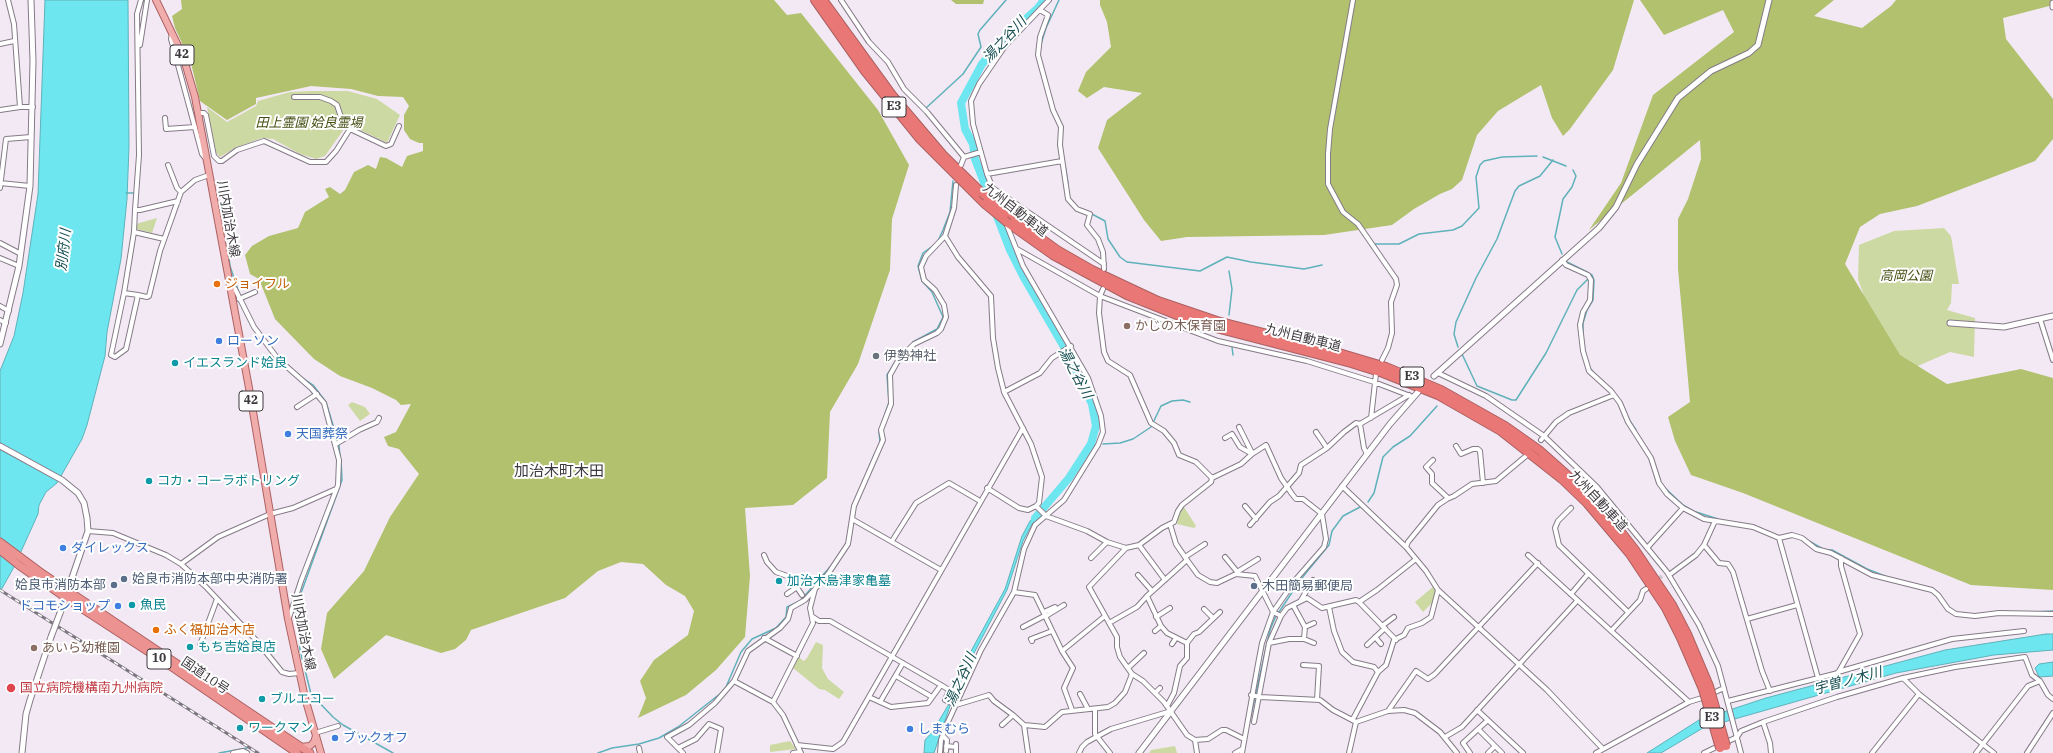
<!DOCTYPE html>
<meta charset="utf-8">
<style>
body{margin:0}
canvas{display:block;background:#f3e9f5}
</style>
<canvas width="2053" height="753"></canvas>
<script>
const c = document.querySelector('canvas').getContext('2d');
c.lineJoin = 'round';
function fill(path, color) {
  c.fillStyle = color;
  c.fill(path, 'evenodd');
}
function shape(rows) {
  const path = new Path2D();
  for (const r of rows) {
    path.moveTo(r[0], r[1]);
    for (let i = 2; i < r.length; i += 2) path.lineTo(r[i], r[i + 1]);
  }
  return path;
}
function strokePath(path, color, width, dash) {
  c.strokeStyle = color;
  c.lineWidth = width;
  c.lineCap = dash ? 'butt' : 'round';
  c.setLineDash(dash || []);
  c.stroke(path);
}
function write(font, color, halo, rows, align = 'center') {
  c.font = font + ' "IBM Plex Serif","Noto Sans JP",serif';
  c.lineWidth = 4;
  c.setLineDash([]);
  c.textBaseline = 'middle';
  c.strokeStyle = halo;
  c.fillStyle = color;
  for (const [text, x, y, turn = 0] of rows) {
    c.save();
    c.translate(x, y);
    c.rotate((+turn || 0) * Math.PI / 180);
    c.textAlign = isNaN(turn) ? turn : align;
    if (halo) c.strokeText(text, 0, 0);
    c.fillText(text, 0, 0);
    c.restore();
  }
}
fill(shape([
 [313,91,348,91,377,99,400,115,387,143,356,128,344,129,325,156,316,159,300,154,273,139,262,138,235,148,220,157,216,152,207,107,227,122,256,106,258,101,290,92],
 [157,218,152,233,136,229,136,224],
 [1944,228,1951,236,1959,284,1952,284,1951,303,1947,310,1975,318,1974,357,1950,352,1904,372,1870,313,1858,279,1859,245,1894,231],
 [352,402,365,407,370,414,360,421,348,405],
 [1184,507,1196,526,1194,528,1177,524,1179,512],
 [1434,586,1436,591,1433,602,1423,612,1415,602],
 [816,642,823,645,822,668,828,679,844,692,839,699,825,690,819,689,793,668,798,657,804,661,807,658],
 [790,741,796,749,770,752,770,745],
 [1175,746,1177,753,1149,753,1151,750]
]), '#cdd9a2');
fill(shape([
 [181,0,774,0,787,15,801,13,878,110,909,165,892,219,890,270,858,364,830,412,827,478,793,505,745,508,750,576,745,637,716,670,686,695,638,718,646,698,640,681,654,660,688,635,694,611,685,596,666,585,643,564,621,562,598,571,565,598,471,630,466,640,455,649,441,653,386,635,334,679,321,649,327,613,364,571,390,517,419,474,399,449,388,446,384,437,396,432,411,404,401,405,396,400,372,388,340,376,314,359,275,319,259,279,250,274,245,255,252,246,269,236,298,228,305,212,329,197,325,189,330,187,340,194,345,190,354,172,368,165,376,169,380,157,386,158,402,167,407,156,423,151,423,143,419,143,410,139,404,130,404,115,409,106,403,97,378,96,351,89,311,86,256,98,256,104,227,120,200,101,191,63,175,28,172,16,182,9],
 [951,0,984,0,983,4,956,4],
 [1100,0,1634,0,1613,70,1570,129,1563,136,1552,118,1541,85,1498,111,1477,135,1462,180,1452,189,1440,194,1414,209,1392,225,1324,235,1187,237,1161,241,1144,220,1098,148,1107,120,1142,93,1104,87,1087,98,1078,91,1086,72,1111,47,1107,22,1100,5],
 [1640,0,1834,0,1814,16,1862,28,1891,6,1896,0,2053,0,2053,5,2003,18,2006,39,2053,99,2053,139,2035,161,1917,206,1880,214,1860,227,1845,264,1900,355,1947,384,2021,369,2053,378,2053,590,1971,585,1743,493,1691,475,1675,441,1668,417,1690,402,1678,269,1678,219,1688,199,1701,159,1700,140,1589,230,1621,183,1653,95,1734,32,1723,10,1664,35]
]), '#b1c16e');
const water = shape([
 [45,0,128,0,129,147,127,199,121,259,107,332,105,356,87,425,82,439,57,483,46,492,39,505,38,514,14,567,0,592,0,371,14,336,23,293,38,194,45,0],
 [1038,513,1040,514,1032,524,1023,541,1007,590,973,655,951,703,934,753,924,753,925,740,933,731,950,702,970,653,1005,589,1022,536,1030,521,1038,513],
 [2046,634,2053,634,2053,650,1994,655,1896,673,1703,728,1661,753,1647,753,1699,720,1766,698,1945,650,2046,634],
 [2053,662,2053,676,2039,677,2035,668,2039,664,2053,662]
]);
fill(water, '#6de6ef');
strokePath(water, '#5fb2ba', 1);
strokePath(shape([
 [1041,44,1046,28,1059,0],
 [926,108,963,74,981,47,978,34,980,30,1006,0],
 [1058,117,1063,128],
 [1543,157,1566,166],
 [1065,165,1068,183],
 [126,193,136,193],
 [1090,213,1105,221,1108,239,1120,257,1127,262,1200,271,1227,257,1251,262,1304,269,1322,265],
 [1374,244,1399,244,1419,234,1453,230,1462,226,1479,208,1476,177,1480,165,1484,161,1502,157,1537,156],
 [228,251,230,266,239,293],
 [1562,254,1555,237,1563,199,1572,187,1576,176,1573,170],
 [1567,262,1585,271,1592,275,1594,280,1593,300,1587,310,1583,323,1583,333],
 [1229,271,1232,289,1229,315],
 [913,342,937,329,943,317,932,292,922,281,918,266,923,253,937,243,943,230,950,212,953,181],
 [1232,347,1233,355],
 [1458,347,1454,334,1456,322,1476,278,1497,239,1515,191,1519,186,1540,176,1553,160],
 [1584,347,1586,355],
 [1462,354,1477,386,1512,400,1516,400,1546,353,1577,290,1589,278],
 [901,355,911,345],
 [1590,368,1595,374],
 [304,379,313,385,326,402,339,445,340,456],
 [1628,418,1636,430],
 [880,443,879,432,889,402,887,375,894,364],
 [1091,444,1095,445],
 [1103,444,1120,443,1133,439,1151,427,1161,406,1172,401,1183,400,1190,402],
 [341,460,342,480,296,607,300,650,311,694,333,717,343,725,393,753],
 [867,472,875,453],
 [1664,487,1683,505,1693,511,1718,519],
 [1368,502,1374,493,1383,457,1393,447,1410,436,1437,406],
 [1809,541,1823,549],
 [1827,550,1832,550,1867,569,1890,578],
 [2033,612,2053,611],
 [726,687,741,652,752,639,776,628,786,617,787,607,800,601,830,567],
 [1249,724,1270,630,1275,618,1301,579,1329,545,1332,531,1343,516,1362,506],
 [219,753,247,748],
 [598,753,612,748,639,744,659,738,678,727,721,693]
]), '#5fb2ba', 1.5);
strokePath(shape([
 [1035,518,1069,478,1091,444,1096,426,1092,404,1071,359,1023,276,1010,250,975,159,973,144,965,129,961,103,982,64,1003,40,1038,8,1044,0]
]), '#6de6ef', 8);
strokePath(shape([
 [1655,582,1662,576]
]), '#cfc6d0', 4, [4, 2]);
const minor = shape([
 [841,0,869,42,888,62,904,89,927,112,964,157],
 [1353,0,1330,129,1328,154,1328,184,1343,212,1358,224,1396,279,1397,285,1391,302,1392,333,1388,348,1382,360],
 [1040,10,1048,15,1040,37,1038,55,1053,110,1061,127,1060,145,1068,199,1077,209,1090,214,1087,225,1098,239,1103,252,1104,269],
 [172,33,171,39,202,154,207,160],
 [0,44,14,41],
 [140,45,147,0],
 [20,107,33,107],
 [0,110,20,107,14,24,8,0],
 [198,113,204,113,206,115,214,156,219,161,222,161,237,150,264,141,310,162,326,162,336,151,350,129,341,117,337,105,331,101,320,97,294,97],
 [165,118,166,129,195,127],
 [350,129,386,146,391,144,399,126],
 [964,157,981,152],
 [168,165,177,188,181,192],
 [961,165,964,157],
 [987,174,1062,161],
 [0,183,30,186],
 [0,188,6,139,31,137],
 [994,189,1104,264],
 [1000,206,987,174,973,124,971,101,979,84,1005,46,1049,0],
 [135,210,139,155,137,14,141,0],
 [134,232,135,210,140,210,178,201],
 [945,236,958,257,991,296,993,338,998,368,1004,392,1031,444,1042,477,1039,503,1036,506,1028,510,1019,508,987,488],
 [0,243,21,254],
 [1017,249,1100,296,1218,341,1307,361,1374,382,1413,397],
 [0,258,19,266],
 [1562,260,1566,265,1588,275,1591,280,1590,300,1583,312,1580,325,1583,351,1589,371,1611,391,1620,403,1628,422,1651,458,1659,483,1667,494,1683,508,1704,519,1753,527,1779,538,1792,535,1802,538,1816,549,1831,553,1872,575,1932,590,1938,595,1948,609,1956,614,1975,616,1999,613,2053,614],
 [230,289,235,289,254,327,278,359,311,388,324,403,339,460,338,485,301,581,289,618],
 [1103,289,1100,296,1099,313,1104,352,1108,361,1130,375,1151,423,1164,431,1174,443,1179,455,1196,462,1212,478],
 [124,293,134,232,164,239],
 [138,295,126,349,115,357,111,355,124,293,138,295,147,297,149,296,160,251,181,192,195,180,209,175],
 [239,299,255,292],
 [0,306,9,311],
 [2040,319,2053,360],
 [0,320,6,323],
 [1438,373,1486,396,1544,436,1597,487,1667,572,1699,625,1718,666,1741,753],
 [1004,392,1040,373,1052,358,1071,346],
 [297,407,317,394],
 [1371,418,1376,374],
 [1239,427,1252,453],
 [1316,432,1327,448],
 [1225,438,1232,434,1240,447,1252,454],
 [1541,440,1556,422,1569,413,1614,395],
 [336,444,359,430,377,422,379,418],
 [1456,446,1461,454,1473,449,1478,449,1480,451,1483,483],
 [1367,454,1364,448,1360,424,1409,395],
 [1433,460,1426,467,1432,474,1432,483,1448,498],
 [1342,486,1406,547,1426,571,1438,590,1547,690,1603,749],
 [1036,506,1046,516,1087,531,1107,542,1126,548,1139,545,1162,528,1174,522,1178,511,1182,505,1211,482,1212,478,1241,464,1252,454,1266,445,1281,478,1292,494,1296,499,1303,499,1322,514,1326,539,1324,547,1297,578,1273,612,1262,643,1258,664,1242,753],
 [1245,506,1256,519],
 [1571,508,1558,521,1555,528,1559,545,1628,612],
 [852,519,941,570],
 [1715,521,1704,545,1719,563,1728,564,1733,572,1762,671,1770,691],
 [1170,524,1176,544,1187,560],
 [1250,525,1270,502,1279,496,1299,473,1301,465,1327,448,1344,432,1356,423,1360,424],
 [88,531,113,533,166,555,181,564,205,586,256,640,282,672,289,674,299,673],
 [1779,538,1818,678],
 [892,541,916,503,949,483,980,501],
 [1139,545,1165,580],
 [1406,547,1408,542,1438,505,1447,499,1454,496,1472,484,1496,481,1526,456],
 [1647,548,1683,508],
 [764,555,767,562,776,572,790,577,802,595],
 [1528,555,1689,702],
 [1185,557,1205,544],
 [1225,557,1239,574],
 [1091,558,1107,542],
 [181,564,218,537,270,514,293,508,336,489],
 [1237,572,1258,559],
 [1138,575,1152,591],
 [1669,575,1696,555,1704,545],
 [1014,592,1035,595,1062,651,1073,668,1064,688,1072,710],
 [787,594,797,587],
 [1571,594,1588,574],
 [1147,596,1161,626,1167,633,1187,643,1187,658,1180,666,1174,693,1167,706],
 [1301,600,1313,580],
 [1359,602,1396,640],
 [1293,605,1305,627,1304,639],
 [1329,607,1334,631,1342,652,1353,662,1374,667,1378,672],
 [1204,609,1213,618],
 [1044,612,1055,607],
 [1046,616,1064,605],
 [813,617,819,621,830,621,941,685,949,690,945,700,956,705,989,695,994,701,1013,715,1024,725,1045,727,1062,712,1108,707,1115,703,1125,692,1132,674,1120,657,1117,647,1117,637,1089,587,1126,548],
 [1156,617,1170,608],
 [1747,619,1797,605],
 [1109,623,1137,607,1147,596,1187,560,1198,575,1210,582,1217,583,1236,574,1255,576,1273,612,1281,616,1287,608,1307,598,1322,608,1356,600,1359,602,1377,590,1416,559],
 [1382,626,1394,617],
 [1023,627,1046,615],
 [1305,627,1314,623],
 [1155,631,1161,626],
 [1611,631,1640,600,1643,591,1646,589],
 [1375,637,1381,644],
 [764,638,797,656],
 [1032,641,1031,639,1052,631],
 [1187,643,1194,634,1199,632,1220,612],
 [1269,643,1289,639,1304,639,1314,643],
 [1172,644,1176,638],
 [200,645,217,599],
 [1367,645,1385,628],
 [1062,651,1105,616],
 [1303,665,1319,666,1317,700],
 [1128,668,1144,653],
 [1838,672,1952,639,2024,631],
 [1132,674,1143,681,1164,702,1187,735,1195,740,1208,739,1222,730,1226,730,1244,739],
 [896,676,932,697],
 [1903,678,1919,694,1994,753],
 [734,681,748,651,780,628,788,619,791,608,805,600,815,589],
 [1155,693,1160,688],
 [1080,694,1088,709],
 [1711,694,1724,688],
 [1251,695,1260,697,1320,700,1333,710,1356,722,1349,753],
 [869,697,891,707,928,703,941,685],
 [1728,701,1838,673,1860,634,1841,566,1841,558],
 [773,702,813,623,810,608,815,589,828,574,848,544,854,506,883,440,881,430,891,404,890,375,899,359,914,344,937,333,941,329,946,317,944,305,935,290,924,280,921,267,926,256,945,236,954,208,956,185],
 [880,702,903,663],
 [1095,709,1095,734,1110,753],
 [1477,710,1523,753],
 [1388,711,1416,671,1428,679,1435,674,1538,563],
 [1353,719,1378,672,1386,665,1394,640,1404,635,1408,628,1422,623,1431,617,1438,590],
 [1254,722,1269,643,1281,616],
 [1356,722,1388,711,1404,710,1415,713,1440,732,1457,753],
 [1763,722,1770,743,1771,753],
 [1002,725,1013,715],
 [1024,725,1028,753],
 [1478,729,1502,753],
 [315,733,338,726],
 [943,736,947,740,946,751],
 [1445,737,1462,727,1577,601],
 [1195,740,1197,753],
 [797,745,833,749,843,742,1023,428],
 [946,746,956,747,956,744],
 [956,747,956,753],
 [639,748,640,753],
 [678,748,696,739,709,724,721,729,717,753],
 [233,753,243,751,247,753],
 [683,753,667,737,689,725,715,703,734,681,773,702,783,715,801,753],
 [793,753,800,752],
 [940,753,941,740,947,724,981,650,1014,592,1024,549,1035,525,1064,500,1098,445,1103,432,1101,416,1088,378,1023,266,1006,223],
 [1079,753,1082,747,1087,742,1111,729,1171,711],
 [1235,753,1242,749],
 [1470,753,1463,743,1488,720],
 [1488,753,1495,746],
 [1596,753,1689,702,1705,697],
 [1704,753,1737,737,1741,731,1763,722,1837,697,1903,678,1955,667,2025,657,2032,675,2040,681,2048,695,2053,699],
 [1872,753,1919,694],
 [1976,753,2028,686,2040,681],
 [2027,753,2053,713]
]);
const tertiary = shape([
 [2053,3,2053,7],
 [1950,323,2004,327,2053,316],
 [0,344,19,266,30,186,33,61,31,0],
 [1434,376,1599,228,1616,207,1637,164,1678,98,1711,71,1749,53,1758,45,1769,0],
 [0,446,62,480,78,493,84,503,87,518,88,531,60,613],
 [22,753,26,714,30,700,51,637],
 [1139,753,1390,424,1418,392]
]);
const primary = shape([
 [156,0,183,56,195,97,249,388,288,619,305,698,321,753],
 [300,747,310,746,314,742,316,736]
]);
const trunk = shape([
 [0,542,43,574,310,753],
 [0,550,20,566,75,604,175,669,297,753]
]);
const motorway = shape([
 [815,0,865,71,920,139,985,204],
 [823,0,892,95,943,155,982,193],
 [1006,213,1057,250,1092,270,1158,301,1217,321,1322,348,1386,367,1441,390,1505,426,1539,450,1566,474,1614,523,1635,550,1672,605,1687,634,1709,686],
 [1008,223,1053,255,1127,295,1182,317,1216,328,1351,363,1383,373,1438,395,1501,431,1562,479,1587,503,1630,554,1666,608,1681,638,1703,689]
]);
strokePath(minor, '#857b87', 6);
strokePath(tertiary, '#857b87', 7);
strokePath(primary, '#ac6162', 8);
strokePath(trunk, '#ac6162', 9);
strokePath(motorway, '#ac6162', 10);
strokePath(minor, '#fff', 4);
strokePath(tertiary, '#fff', 5);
strokePath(primary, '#f1adac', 6);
strokePath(trunk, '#ec9290', 7);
strokePath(motorway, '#e87775', 8);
const rail = shape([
 [0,590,258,753]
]);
strokePath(rail, '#7d777f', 3);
strokePath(rail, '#fff', 1.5, [4.5]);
const tertiaryBridge = shape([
 [51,637,60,613]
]);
const motorwayBridge = shape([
 [982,193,1006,213],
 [985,204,1008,223],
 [1709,686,1726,746],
 [1703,689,1720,748]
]);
strokePath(tertiaryBridge, '#857b87', 7, []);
strokePath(motorwayBridge, '#ac6162', 10, []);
strokePath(tertiaryBridge, '#fff', 5);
strokePath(motorwayBridge, '#e87775', 8);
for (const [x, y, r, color] of [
 [217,284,4,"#e8710a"],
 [1127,326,4,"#8d6e63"],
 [219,341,4,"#3f7fe0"],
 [876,356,4,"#6b7280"],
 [175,363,4,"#0f9aa8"],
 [288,434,4,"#3f7fe0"],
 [149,481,4,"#0f9aa8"],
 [63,548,4,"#3f7fe0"],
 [124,579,4,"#5c6f8a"],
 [779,581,4,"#0f9aa8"],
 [114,585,4,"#5c6f8a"],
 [1254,586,4,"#5c6f8a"],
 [132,605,4,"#0f9aa8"],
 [118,606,4,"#3f7fe0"],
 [156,630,4,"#e8710a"],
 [190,647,4,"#0f9aa8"],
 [34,648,4,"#8d6e63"],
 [11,688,5,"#e0444e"],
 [262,699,4,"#0f9aa8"],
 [240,728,4,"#0f9aa8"],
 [910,729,4,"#3f7fe0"],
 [335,738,4,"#3f7fe0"]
]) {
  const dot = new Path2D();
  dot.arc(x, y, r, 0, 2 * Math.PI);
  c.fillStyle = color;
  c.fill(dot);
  strokePath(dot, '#fff', 1.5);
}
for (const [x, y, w] of [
 [182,55,24],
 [894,107,24],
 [1412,377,24],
 [251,401,24],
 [159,659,24],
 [1712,718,24]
]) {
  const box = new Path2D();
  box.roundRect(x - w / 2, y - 10, w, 20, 3);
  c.fillStyle = '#fff';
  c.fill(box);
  strokePath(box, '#3d393e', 1);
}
write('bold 12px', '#3d393e', null, [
 ["42",182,55],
 ["E3",894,107],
 ["E3",1412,377],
 ["42",251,401],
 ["10",159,659],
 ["E3",1712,718]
]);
write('italic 13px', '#444e10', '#fff', [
 ["田上霊園 姶良霊場",309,123],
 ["高岡公園",1906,276]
]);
write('13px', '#3d393e', '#fff', [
 ["九州自動車道",1015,210,38],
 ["川内加治木線",228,219,80],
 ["九州自動車道",1303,338,14],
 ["九州自動車道",1598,501,47],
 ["川内加治木線",303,632,79],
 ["国道10号",205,676,34]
]);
write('13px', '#c56008', '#fff', [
 ["ジョイフル",225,284],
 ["ふく福加治木店",164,630]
], 'left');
write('13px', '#785e54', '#fff', [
 ["かじの木保育園",1135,326],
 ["あいら幼稚園",42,648]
], 'left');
write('13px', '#366cbe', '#fff', [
 ["ローソン",227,341],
 ["天国葬祭",296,434],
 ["ダイレックス",71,548],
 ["ドコモショップ",110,606,"right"],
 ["しまむら",918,729],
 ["ブックオフ",343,738]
], 'left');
write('13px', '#5b616d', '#fff', [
 ["伊勢神社",884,356]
], 'left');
write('13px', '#0d838f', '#fff', [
 ["イエスランド姶良",183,363],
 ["コカ・コーラボトリング",157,481],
 ["加治木島津家亀墓",787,581],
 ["魚民",140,605],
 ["もち吉姶良店",198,647],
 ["ブルエコー",270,699],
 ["ワークマン",248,728]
], 'left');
write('13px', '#4e5e75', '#fff', [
 ["姶良市消防本部中央消防署",132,579],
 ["姶良市消防本部",106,585,"right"],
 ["木田簡易郵便局",1262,586]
], 'left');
write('13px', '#be3a42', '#fff', [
 ["国立病院機構南九州病院",20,688]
], 'left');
write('italic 14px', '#174d51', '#fff', [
 ["湯之谷川",1005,40,-47],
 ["別府川",64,250,-83],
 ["湯之谷川",1075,373,62],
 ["湯之谷川",961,680,-66],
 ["宇曽ノ木川",1848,681,-15]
]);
write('15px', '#3d393e', '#fff', [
 ["加治木町木田",559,472]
]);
</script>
